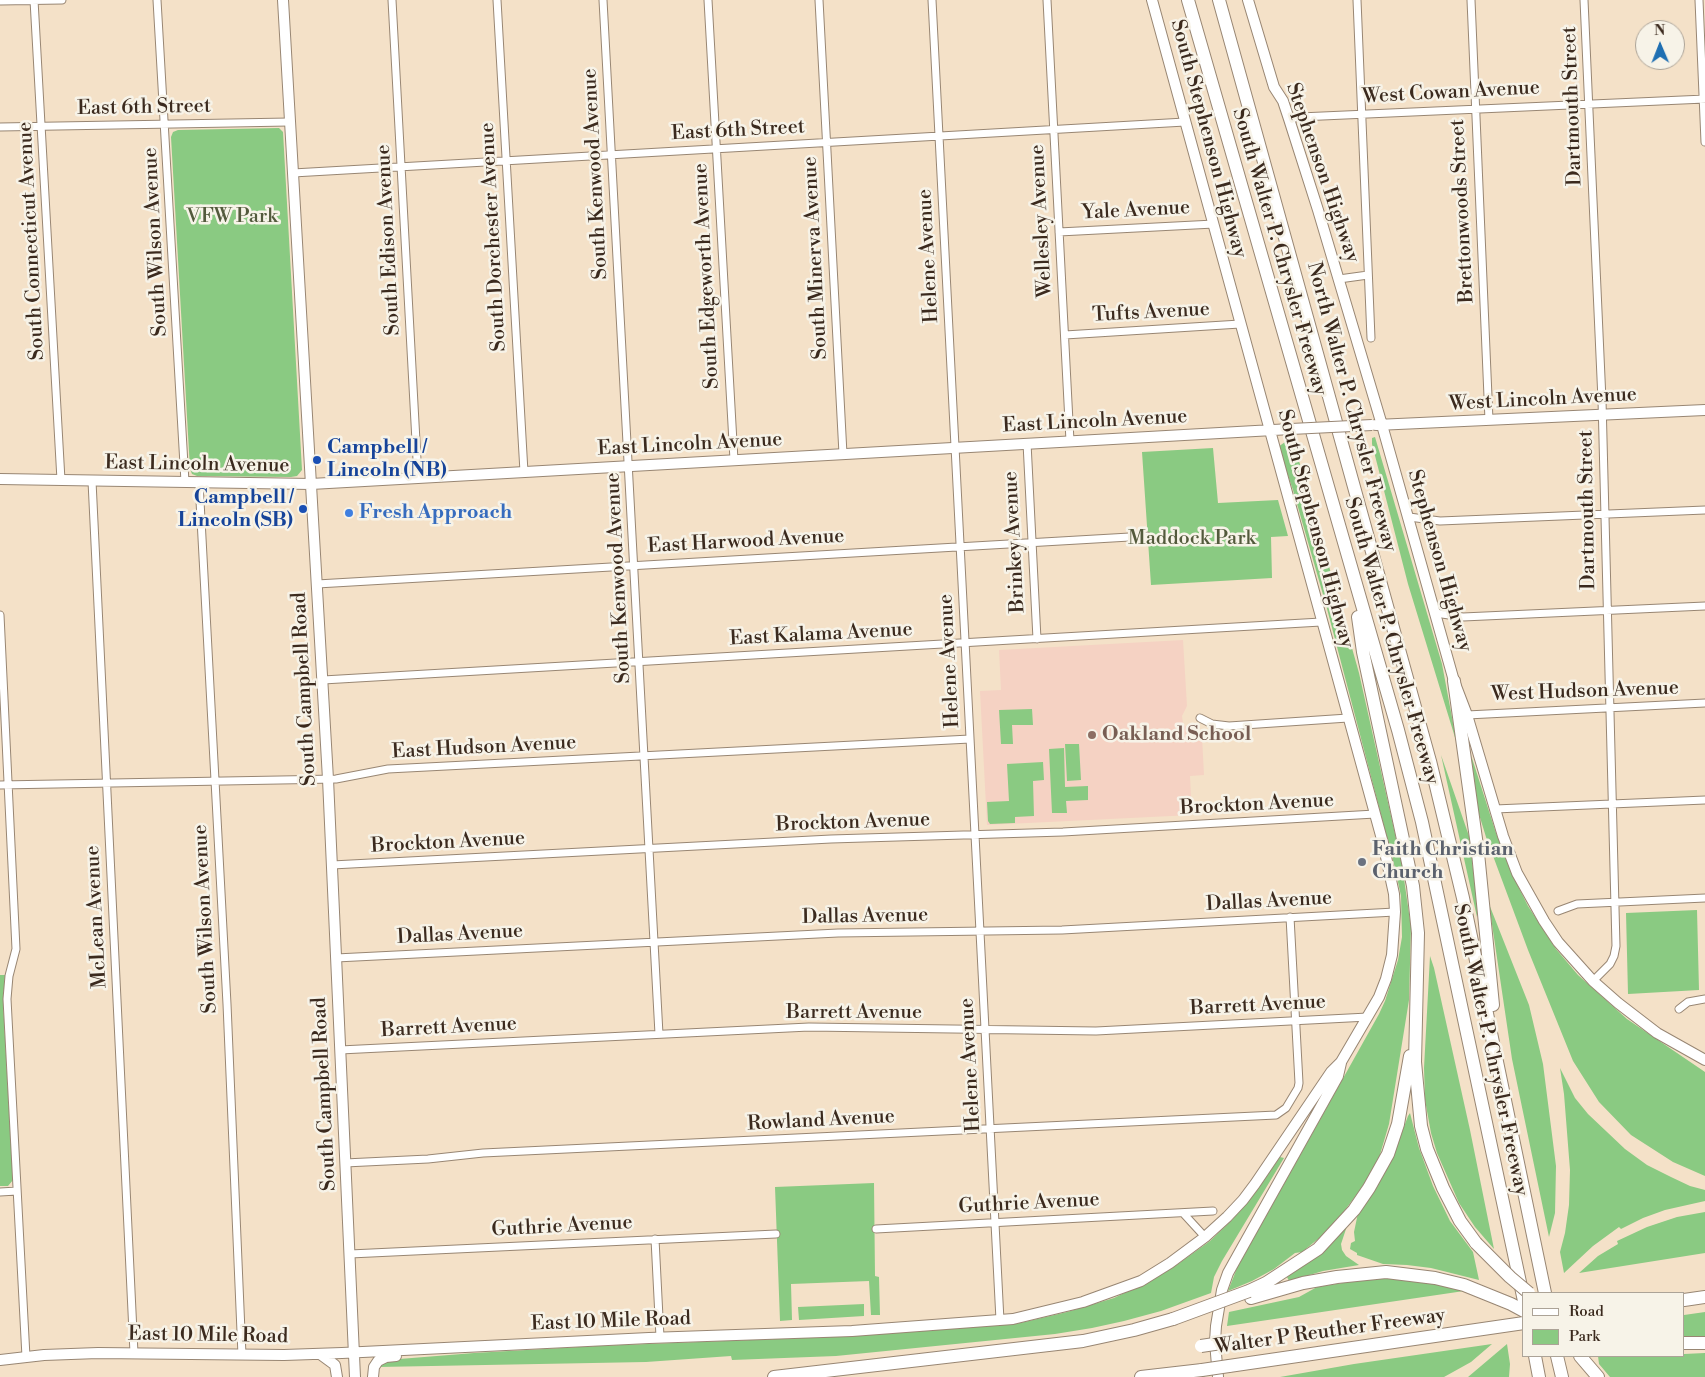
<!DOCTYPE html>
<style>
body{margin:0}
#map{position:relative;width:1705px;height:1377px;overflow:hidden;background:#f4e1c8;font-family:"Libre Bodoni",serif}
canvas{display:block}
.legend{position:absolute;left:1522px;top:1292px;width:162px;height:65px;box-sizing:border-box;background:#f7f3e8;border:1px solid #aca397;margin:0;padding:6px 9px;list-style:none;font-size:15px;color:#3b2a1e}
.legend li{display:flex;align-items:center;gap:10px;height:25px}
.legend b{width:25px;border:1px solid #aca397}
.north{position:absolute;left:1635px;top:20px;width:50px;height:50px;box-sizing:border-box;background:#f7f3e8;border:1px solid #aca397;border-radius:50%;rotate:359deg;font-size:14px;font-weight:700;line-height:20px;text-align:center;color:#3b2a1e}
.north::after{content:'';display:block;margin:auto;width:18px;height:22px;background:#1f6fb2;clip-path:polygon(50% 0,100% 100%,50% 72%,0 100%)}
</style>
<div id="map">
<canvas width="1705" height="1377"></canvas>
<ul class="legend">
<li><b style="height:6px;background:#fff"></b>Road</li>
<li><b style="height:14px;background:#8aca82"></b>Park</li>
</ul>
<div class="north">N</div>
</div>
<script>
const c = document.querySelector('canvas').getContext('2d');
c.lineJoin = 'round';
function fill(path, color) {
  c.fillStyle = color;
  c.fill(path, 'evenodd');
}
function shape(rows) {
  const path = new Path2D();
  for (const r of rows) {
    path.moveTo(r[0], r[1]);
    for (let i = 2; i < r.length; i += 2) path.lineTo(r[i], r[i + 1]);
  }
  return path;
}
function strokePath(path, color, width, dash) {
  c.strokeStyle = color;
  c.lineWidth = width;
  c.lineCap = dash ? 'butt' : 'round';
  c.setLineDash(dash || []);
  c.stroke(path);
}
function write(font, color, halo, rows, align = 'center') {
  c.font = font + ' "Libre Bodoni",serif';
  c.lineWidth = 5;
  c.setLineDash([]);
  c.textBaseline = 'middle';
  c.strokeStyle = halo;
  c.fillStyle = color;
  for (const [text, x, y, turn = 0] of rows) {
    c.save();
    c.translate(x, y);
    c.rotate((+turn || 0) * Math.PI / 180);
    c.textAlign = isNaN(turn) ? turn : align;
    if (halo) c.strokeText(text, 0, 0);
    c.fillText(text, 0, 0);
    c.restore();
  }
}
fill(shape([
 [1183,640,1187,706,1182,716,1183,723,1189,731,1202,733,1202,736,1204,775,1190,776,1192,815,987,825,980,691,1001,690,999,650]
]), '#f5d2c3');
fill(shape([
 [279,128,283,132,302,470,297,476,291,477,197,476,192,474,190,469,171,137,173,132,178,130],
 [1375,437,1442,664,1457,744,1408,584,1372,444,1372,438],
 [1292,441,1302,470,1359,673,1402,865,1411,927,1409,1000,1389,1124,1379,1158,1363,1186,1342,1214,1323,1235,1302,1252,1295,1253,1274,1269,1252,1281,1228,1291,1237,1268,1379,1014,1385,1001,1398,960,1402,937,1401,896,1395,868,1326,605,1293,490,1278,447,1285,442],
 [1213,448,1218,503,1278,500,1288,536,1271,537,1272,578,1151,585,1142,452],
 [1032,709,1033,725,1012,725,1013,744,1001,744,999,710],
 [1065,744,1079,744,1081,780,1067,781],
 [1064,748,1065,787,1088,786,1088,800,1066,801,1067,813,1052,813,1049,749],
 [1441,755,1469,836,1477,902,1477,917],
 [1471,755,1496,833,1515,880,1528,906,1556,949,1578,975,1627,1019,1705,1072,1705,1176,1673,1162,1631,1135,1599,1102,1573,1061,1528,950,1486,837,1478,811],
 [1043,762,1044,780,1033,781,1034,816,1015,817,1015,823,990,824,988,821,987,802,1009,801,1007,764],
 [1489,904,1529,1005,1543,1064,1556,1166,1555,1213,1549,1237,1512,1059],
 [1697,910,1699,990,1628,994,1626,913],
 [1430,956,1434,968,1470,1130,1494,1249,1475,1227,1459,1203,1437,1153,1431,1133,1425,1100,1424,1068],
 [0,975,5,975,3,1002,13,1180,8,1186,0,1186],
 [1560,1068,1575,1098,1588,1114,1625,1149,1647,1165,1671,1177,1690,1186,1705,1190,1705,1201,1665,1210,1643,1218,1621,1229,1619,1227,1593,1246,1564,1273,1560,1252,1565,1233,1569,1205,1570,1170,1564,1094],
 [1410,1113,1419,1148,1433,1186,1450,1221,1473,1252,1479,1280,1431,1268,1407,1265,1383,1264,1357,1255,1357,1253,1350,1249,1351,1243,1355,1241,1354,1232,1358,1213,1379,1183,1396,1148,1408,1116],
 [1280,1157,1284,1158,1222,1261,1214,1277,1211,1293,1161,1311,1124,1321,1092,1328,1055,1334,836,1356,732,1360,731,1356,646,1362,378,1367,387,1360,474,1353,596,1346,852,1336,1020,1323,1067,1312,1114,1298,1155,1278,1178,1264,1210,1241,1232,1220,1260,1186],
 [874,1183,875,1276,879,1277,880,1315,871,1315,869,1281,791,1284,792,1320,780,1321,775,1187],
 [1705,1212,1705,1253,1579,1273,1598,1256,1618,1244,1617,1241,1647,1227,1677,1217],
 [1347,1226,1341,1244,1342,1250,1346,1256,1359,1265,1323,1271,1289,1281,1287,1277,1319,1254],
 [1368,1279,1400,1279,1427,1282,1464,1291,1227,1326,1229,1312,1299,1297,1317,1287],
 [864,1304,864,1316,799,1320,798,1307],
 [1705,1312,1705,1338,1684,1339,1684,1315],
 [1492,1344,1471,1362,1444,1377,1280,1377,1354,1364],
 [1507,1344,1510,1364,1509,1377,1468,1377],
 [1705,1353,1705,1377,1610,1377,1599,1364,1598,1356,1684,1356,1684,1354]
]), '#8aca82');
const street = shape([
 [34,0,61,480],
 [157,0,185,482],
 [392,0,418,478],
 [497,0,524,472],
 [603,0,659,1034],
 [708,0,734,460],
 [819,0,843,454],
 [932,0,1000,1320],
 [1047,0,1070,441],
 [1357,0,1371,338],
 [1471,0,1489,420],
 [1584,0,1602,400,1616,946,1614,956,1610,964,1593,981],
 [1699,0,1705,142],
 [0,1,62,0],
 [1289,119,1300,117,1705,99],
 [0,127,289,122],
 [293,173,1185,122],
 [1059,232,1214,224],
 [1339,279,1368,275],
 [1065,335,1240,324],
 [1027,443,1037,639],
 [92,481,134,1353],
 [199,482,227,1004,242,1355],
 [1409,517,1440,521,1705,510],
 [317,584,1147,536],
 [1435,613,1463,617,1705,606],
 [0,615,16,949,9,976,7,999,26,1357],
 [323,680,1321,622],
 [1467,715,1705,703],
 [1200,718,1212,724,1229,726,1348,718],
 [0,785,336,779,388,769,970,739],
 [1495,809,1705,800],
 [332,865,831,839,1063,832,1375,814],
 [1558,911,1577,904,1705,898],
 [336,958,838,933,1062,930,1395,912],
 [1679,1009,1688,1002,1705,999],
 [340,1050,809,1027,1096,1031,1368,1017],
 [345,1163,428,1159,483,1153,1276,1115,1286,1108,1298,1088,1299,1083,1290,917],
 [0,1192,17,1191],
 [1183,1213,1205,1237],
 [876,1229,1213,1211],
 [655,1239,660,1337],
 [350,1254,776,1234]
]);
const secondary = shape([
 [283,0,328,779,355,1377],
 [1248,0,1274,87,1283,101,1289,119,1318,210,1382,425,1454,681,1467,715,1503,836,1517,873,1544,921,1558,942,1593,981,1618,1003,1657,1033,1705,1060],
 [1376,425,1705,410],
 [0,479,311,484,1291,429],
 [320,1354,335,1365,337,1377],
 [0,1360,44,1355,98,1353,284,1355,342,1353,649,1338,852,1331,1013,1319,1083,1302,1141,1281,1170,1263,1205,1237,1227,1217,1243,1200,1255,1184,1331,1072,1341,1062,1379,997,1386,979,1392,955,1395,912,1394,894,1383,843,1152,0],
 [373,1377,374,1367,378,1361,386,1357,396,1356],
 [1218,1377,1215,1342,1216,1326,1222,1290,1228,1273,1338,1076,1341,1063]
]);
const highway = shape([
 [1188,0,1398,730,1422,822,1524,1301],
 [1219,0,1430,761,1463,898,1545,1293],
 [1358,617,1363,652,1413,886,1418,933,1415,1062,1421,1126,1427,1149,1443,1188,1460,1221,1476,1243],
 [1454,681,1478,853,1493,1005],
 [1249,1291,1266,1283,1318,1249,1354,1210,1369,1188,1388,1154,1398,1124,1410,1056],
 [1251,1298,1303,1283,1337,1277,1386,1272,1435,1278,1464,1285,1511,1304,1524,1311],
 [1684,1300,1705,1297],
 [1684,1343,1705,1343],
 [1535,1356,1539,1377],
 [1557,1356,1562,1377],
 [1580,1356,1598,1377],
 [1229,1366,1524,1323],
 [774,1377,1083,1341,1134,1330,1173,1319],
 [1141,1377,1202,1370]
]);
strokePath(street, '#988673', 9);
strokePath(secondary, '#988673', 12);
strokePath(highway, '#988673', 14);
strokePath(street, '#fff', 7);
strokePath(secondary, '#fff', 10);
strokePath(highway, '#fff', 12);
const secondaryBridge = shape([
 [1291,429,1372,425]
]);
const highwayBridge = shape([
 [1476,1243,1510,1277,1529,1293],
 [1173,1319,1249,1291],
 [1201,1346,1228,1342],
 [1202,1370,1229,1366]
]);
strokePath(secondaryBridge, '#988673', 12, []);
strokePath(highwayBridge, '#988673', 14, []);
strokePath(secondaryBridge, '#fff', 10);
strokePath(highwayBridge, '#fff', 12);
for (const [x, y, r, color] of [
 [317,460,5,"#1a4fb4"],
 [303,509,5,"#1a4fb4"],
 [349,513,5,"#3f7fe0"],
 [1092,735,5,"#8d6e63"],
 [1362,862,5,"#6b7280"]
]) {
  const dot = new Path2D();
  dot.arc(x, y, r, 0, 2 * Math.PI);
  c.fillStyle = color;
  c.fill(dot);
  strokePath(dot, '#f7f3e8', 2);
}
write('20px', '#3b2a1e', '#f7f3e8', [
 ["West Cowan Avenue",1451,93,-3],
 ["Dartmouth Street",1573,106,-92],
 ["East 6th Street",144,108,-1],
 ["East 6th Street",738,131,-3],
 ["South Stephenson Highway",1208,139,75],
 ["Stephenson Highway",1322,173,71],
 ["South Kenwood Avenue",596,174,-93],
 ["Yale Avenue",1136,211,-3],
 ["Brettonwoods Street",1463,211,-93],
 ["Wellesley Avenue",1042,221,-93],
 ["South Dorchester Avenue",494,237,-93],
 ["South Edison Avenue",389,240,-93],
 ["South Connecticut Avenue",32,241,-93],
 ["South Wilson Avenue",156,242,-93],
 ["South Walter P. Chrysler Freeway",1279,252,74],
 ["Helene Avenue",929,256,-93],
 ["South Minerva Avenue",816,258,-93],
 ["South Edgeworth Avenue",707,276,-93],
 ["Tufts Avenue",1151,313,-3],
 ["West Lincoln Avenue",1543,400,-3],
 ["North Walter P. Chrysler Freeway",1351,407,75],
 ["East Lincoln Avenue",1095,422,-3],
 ["East Lincoln Avenue",690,445,-3],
 ["East Lincoln Avenue",197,465,1],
 ["Dartmouth Street",1588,510,-91],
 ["South Stephenson Highway",1315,529,75],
 ["East Harwood Avenue",746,542,-3],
 ["Brinkey Avenue",1015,542,-93],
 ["Stephenson Highway",1439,561,74],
 ["South Kenwood Avenue",619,578,-93],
 ["East Kalama Avenue",821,635,-3],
 ["South Walter P. Chrysler Freeway",1391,641,74],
 ["Helene Avenue",950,661,-93],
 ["South Campbell Road",305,689,-93],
 ["West Hudson Avenue",1585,692,-2],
 ["East Hudson Avenue",484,748,-3],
 ["Brockton Avenue",1257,805,-3],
 ["Brockton Avenue",853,823,-2],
 ["Brockton Avenue",448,843,-3],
 ["Dallas Avenue",1269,902,-3],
 ["McLean Avenue",97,917,-93],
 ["Dallas Avenue",865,917,-1],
 ["South Wilson Avenue",206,919,-93],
 ["Dallas Avenue",460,935,-3],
 ["Barrett Avenue",1258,1006,-3],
 ["Barrett Avenue",854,1013],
 ["Barrett Avenue",449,1028,-3],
 ["South Walter P. Chrysler Freeway",1490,1050,78],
 ["Helene Avenue",971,1065,-93],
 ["South Campbell Road",325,1094,-93],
 ["Rowland Avenue",821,1121,-3],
 ["Guthrie Avenue",1029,1204,-3],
 ["Guthrie Avenue",562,1227,-3],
 ["East 10 Mile Road",611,1322,-2],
 ["Walter P Reuther Freeway",1330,1332,-8],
 ["East 10 Mile Road",208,1336,1]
]);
write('20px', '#535a3c', '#f7f3e8', [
 ["VFW Park",232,217],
 ["Maddock Park",1192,539]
]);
write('bold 20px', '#164399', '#f7f3e8', [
 ["Campbell /",327,448],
 ["Lincoln (NB)",327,471],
 ["Campbell /",293,498,"right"],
 ["Lincoln (SB)",293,521,"right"]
], 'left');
write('bold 20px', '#366cbe', '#f7f3e8', [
 ["Fresh Approach",359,513]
], 'left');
write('bold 20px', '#785e54', '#f7f3e8', [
 ["Oakland School",1102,735]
], 'left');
write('bold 20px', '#5b616d', '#f7f3e8', [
 ["Faith Christian",1372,850],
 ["Church",1372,873]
], 'left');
</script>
